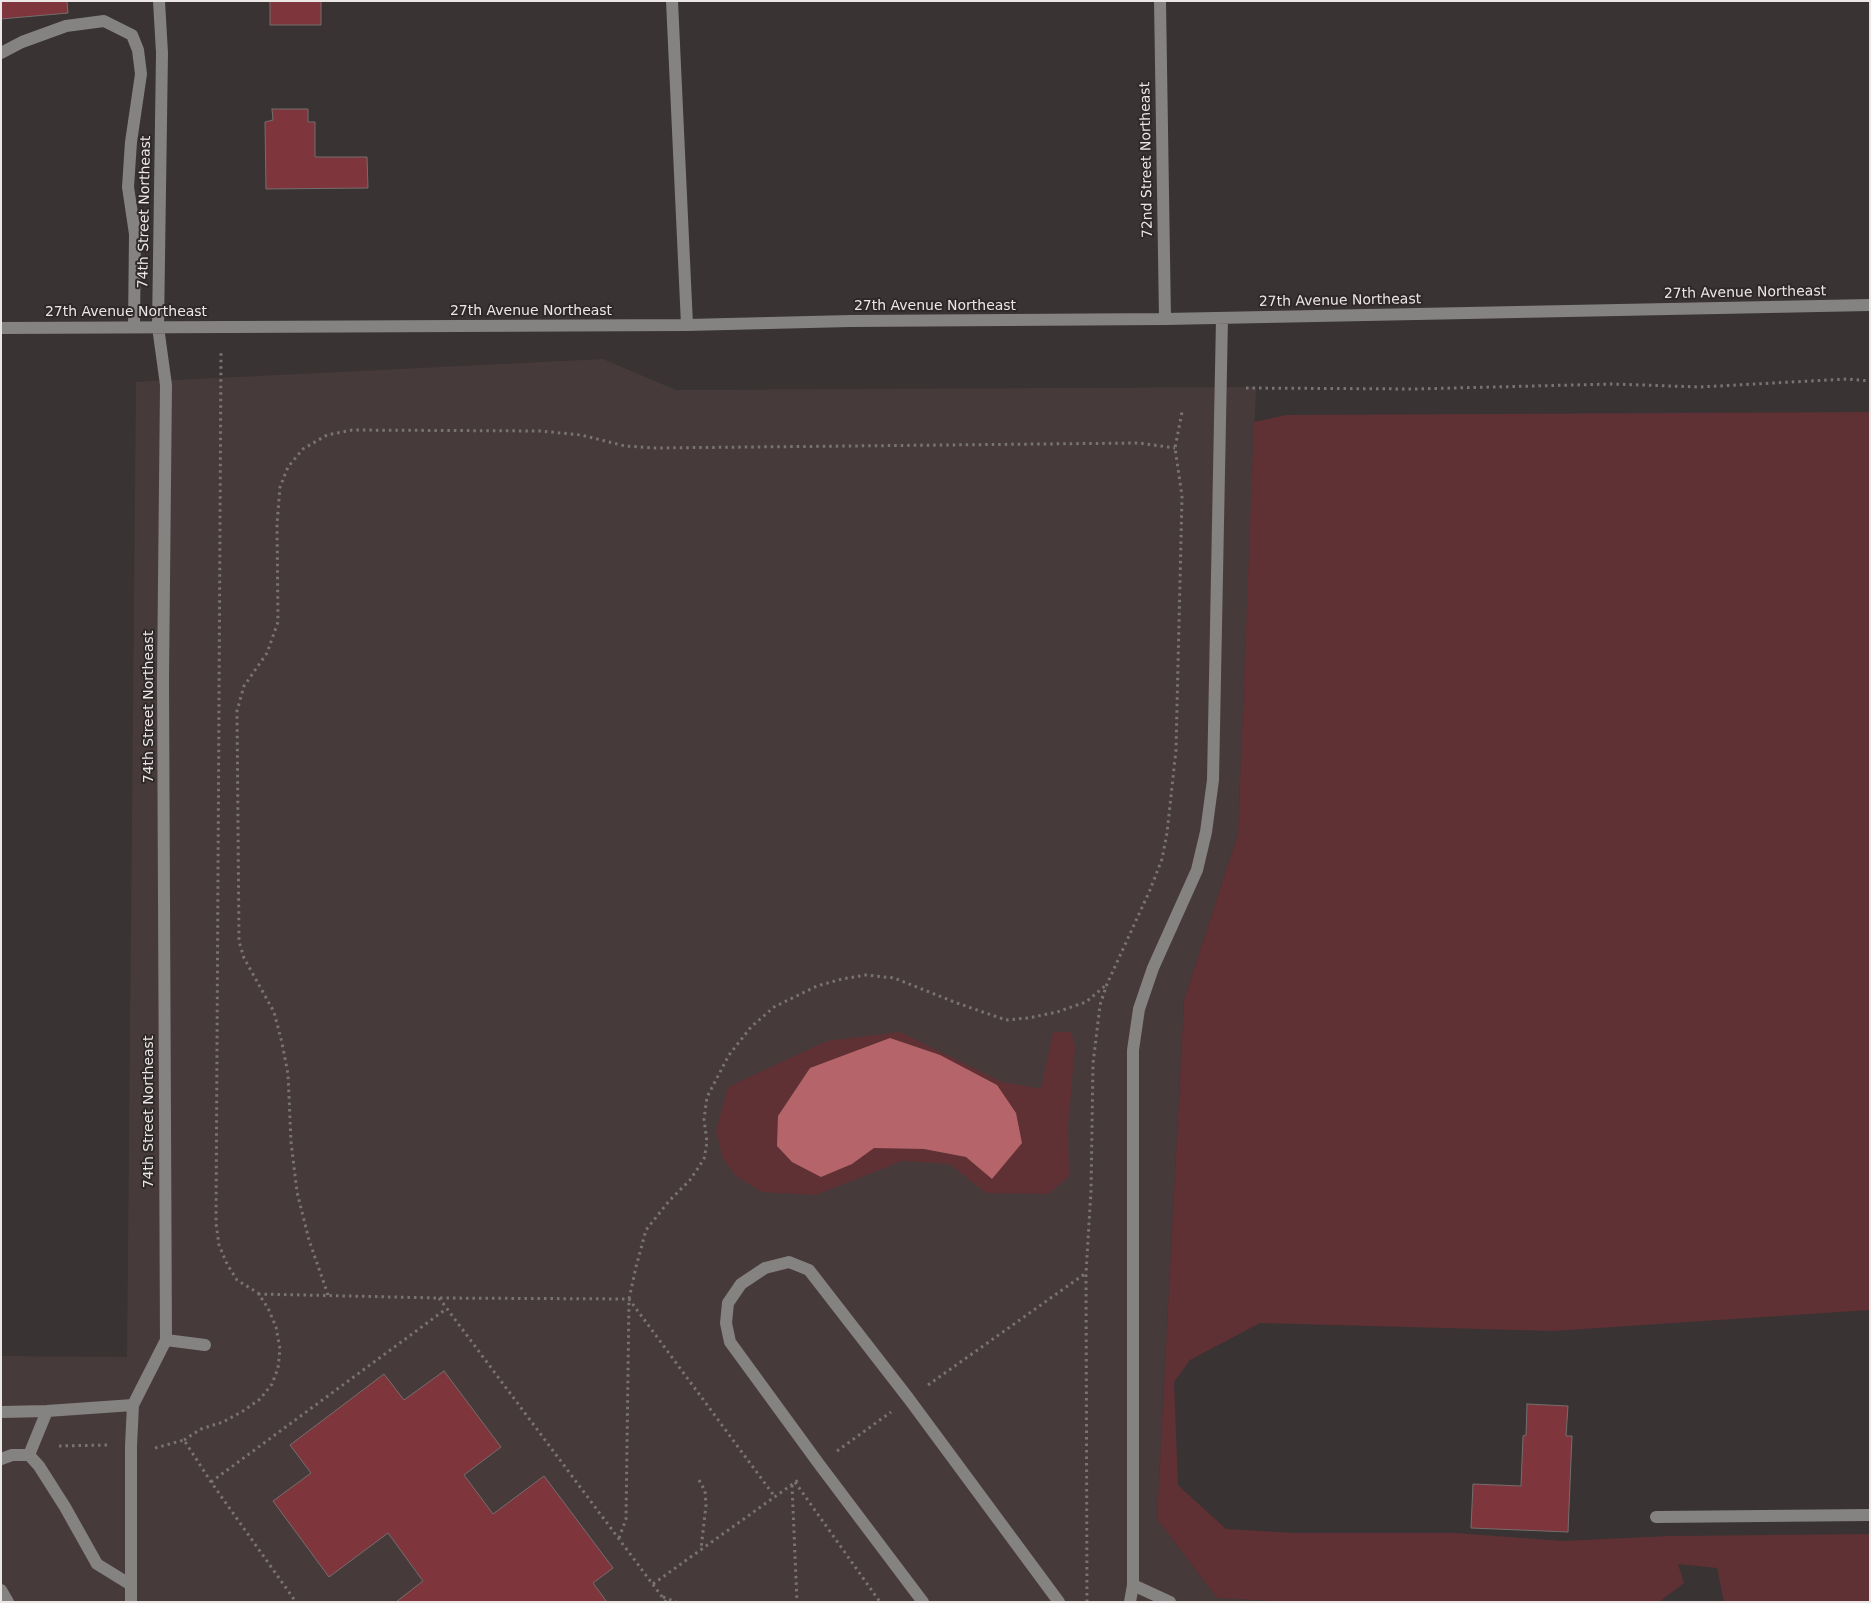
<!DOCTYPE html>
<style>
body{margin:0}
#map{position:relative;width:1871px;height:1603px;overflow:hidden;background:#393333;font-family:"DejaVu Sans",sans-serif}
canvas{display:block}
.frame{position:absolute;inset:0;border:2px solid #ebe7e7;pointer-events:none}
</style>
<div id="map">
<canvas width="1871" height="1603"></canvas>
<div class="frame"></div>
</div>
<script>
const c = document.querySelector('canvas').getContext('2d');
c.lineJoin = 'round';
function fill(path, color) {
  c.fillStyle = color;
  c.fill(path, 'evenodd');
}
function shape(rows) {
  const path = new Path2D();
  for (const r of rows) {
    path.moveTo(r[0], r[1]);
    for (let i = 2; i < r.length; i += 2) path.lineTo(r[i], r[i + 1]);
  }
  return path;
}
function strokePath(path, color, width, dash) {
  c.strokeStyle = color;
  c.lineWidth = width;
  c.lineCap = dash ? 'butt' : 'round';
  c.setLineDash(dash || []);
  c.stroke(path);
}
function write(font, color, halo, rows, align = 'center') {
  c.font = font + ' "DejaVu Sans",sans-serif';
  c.lineWidth = 4;
  c.setLineDash([]);
  c.textBaseline = 'middle';
  c.strokeStyle = halo;
  c.fillStyle = color;
  for (const [text, x, y, turn = 0] of rows) {
    c.save();
    c.translate(x, y);
    c.rotate((+turn || 0) * Math.PI / 180);
    c.textAlign = isNaN(turn) ? turn : align;
    if (halo) c.strokeText(text, 0, 0);
    c.fillText(text, 0, 0);
    c.restore();
  }
}
fill(shape([
 [603,359,676,390,1256,387,1238,834,1184,1000,1157,1519,1217,1598,1291,1602,1,1602,1,1356,127,1357,136,382]
]), '#473a3a');
fill(shape([
 [1870,412,1870,1310,1553,1331,1260,1323,1190,1360,1174,1382,1178,1485,1226,1529,1295,1533,1456,1533,1562,1541,1669,1536,1870,1534,1870,1602,1724,1602,1717,1568,1678,1564,1684,1583,1659,1602,1291,1602,1217,1598,1157,1519,1184,1000,1238,834,1254,422,1287,415],
 [900,1032,1002,1082,1041,1089,1053,1032,1071,1032,1075,1047,1068,1126,1069,1176,1048,1194,986,1193,950,1164,902,1161,816,1195,762,1192,736,1176,723,1159,716,1131,728,1087,827,1041]
]), '#5f3134');
fill(shape([
 [890,1038,940,1055,997,1085,1016,1113,1022,1143,992,1179,966,1157,924,1149,874,1148,852,1164,821,1177,792,1162,777,1146,778,1116,810,1068]
]), '#b5656a');
const building = shape([
 [1,1,67,1,68,13,1,19,1,1],
 [270,1,321,1,321,25,270,25,270,1],
 [272,109,308,109,308,122,315,122,315,157,367,157,368,188,266,189,265,122,273,120,272,109],
 [444,1371,501,1447,464,1475,493,1514,544,1476,613,1568,593,1583,607,1602,396,1602,423,1581,388,1533,329,1577,273,1501,311,1473,290,1445,384,1374,404,1400,444,1371],
 [1527,1404,1568,1406,1566,1436,1572,1436,1568,1532,1471,1528,1473,1484,1521,1486,1523,1436,1526,1435,1527,1404]
]);
fill(building, '#7f353c');
strokePath(building, '#756e6e', 1);
strokePath(shape([
 [1246,388,1415,389,1612,384,1700,387,1847,379,1870,381],
 [258,1294,438,1298,629,1299,775,1497],
 [328,1295,309,1240,297,1192,291,1142,288,1074,282,1043,274,1012,244,958,239,941,237,711,244,686,267,653,278,622,277,524,280,487,288,467,303,449,327,435,352,430,540,431,581,435,625,446,655,448,1139,443,1175,448],
 [439,1298,666,1602],
 [928,1385,1086,1273],
 [184,1440,201,1429,223,1422,243,1411,260,1399,272,1384,278,1368,280,1349,276,1327,268,1308,258,1293,237,1280,227,1264,219,1245,216,1223,221,351],
 [59,1446,108,1445],
 [155,1448,184,1440,211,1482,296,1602],
 [837,1451,891,1412],
 [699,1480,705,1491,706,1505,701,1549],
 [211,1482,446,1309],
 [795,1482,880,1602],
 [792,1485,797,1602],
 [619,1538,626,1519,629,1299,636,1267,646,1230,669,1201,690,1180,704,1159,707,1142,704,1119,707,1097,729,1055,751,1027,774,1007,817,986,842,979,866,975,894,978,957,1003,1006,1020,1028,1018,1057,1012,1086,1002,1106,985],
 [653,1584,801,1478],
 [663,1597,676,1602],
 [1087,1602,1086,1273,1091,1191,1093,1064,1100,1005,1107,984,1150,890,1162,859,1167,833,1176,750,1182,496,1175,448,1182,412]
]), '#797474', 3, [2.5, 4]);
strokePath(shape([
 [672,1,687,325],
 [1160,1,1165,319],
 [1,53,22,42,66,26,104,21,132,35,138,50,141,74,131,142,128,187,135,234,134,327],
 [1,328,687,325,850,321,1165,319,1870,305],
 [166,1340,205,1345],
 [1,1412,47,1411,133,1405],
 [29,1455,47,1411],
 [1,1459,12,1455,29,1455,39,1466,65,1507,97,1564,131,1585],
 [1656,1517,1870,1515],
 [1133,1585,1170,1602],
 [1,1590,8,1602],
 [131,1602,131,1446,133,1405,166,1340,163,680,166,385,158,327,162,53,159,1],
 [923,1602,819,1464,730,1342,726,1323,728,1303,741,1284,765,1268,789,1262,809,1270,909,1399,1059,1602],
 [1130,1602,1133,1585,1133,1050,1139,1009,1153,968,1197,870,1206,832,1213,780,1222,318]
]), '#858282', 12);
write('14px', '#ebe7e7', '#2f2929', [
 ["72nd Street Northeast",1147,160,-91],
 ["74th Street Northeast",145,212,-89],
 ["27th Avenue Northeast",1745,293,-1],
 ["27th Avenue Northeast",1340,301,-1],
 ["27th Avenue Northeast",935,306],
 ["27th Avenue Northeast",531,311],
 ["27th Avenue Northeast",126,312],
 ["74th Street Northeast",149,707,-90],
 ["74th Street Northeast",149,1112,-90]
]);
</script>
